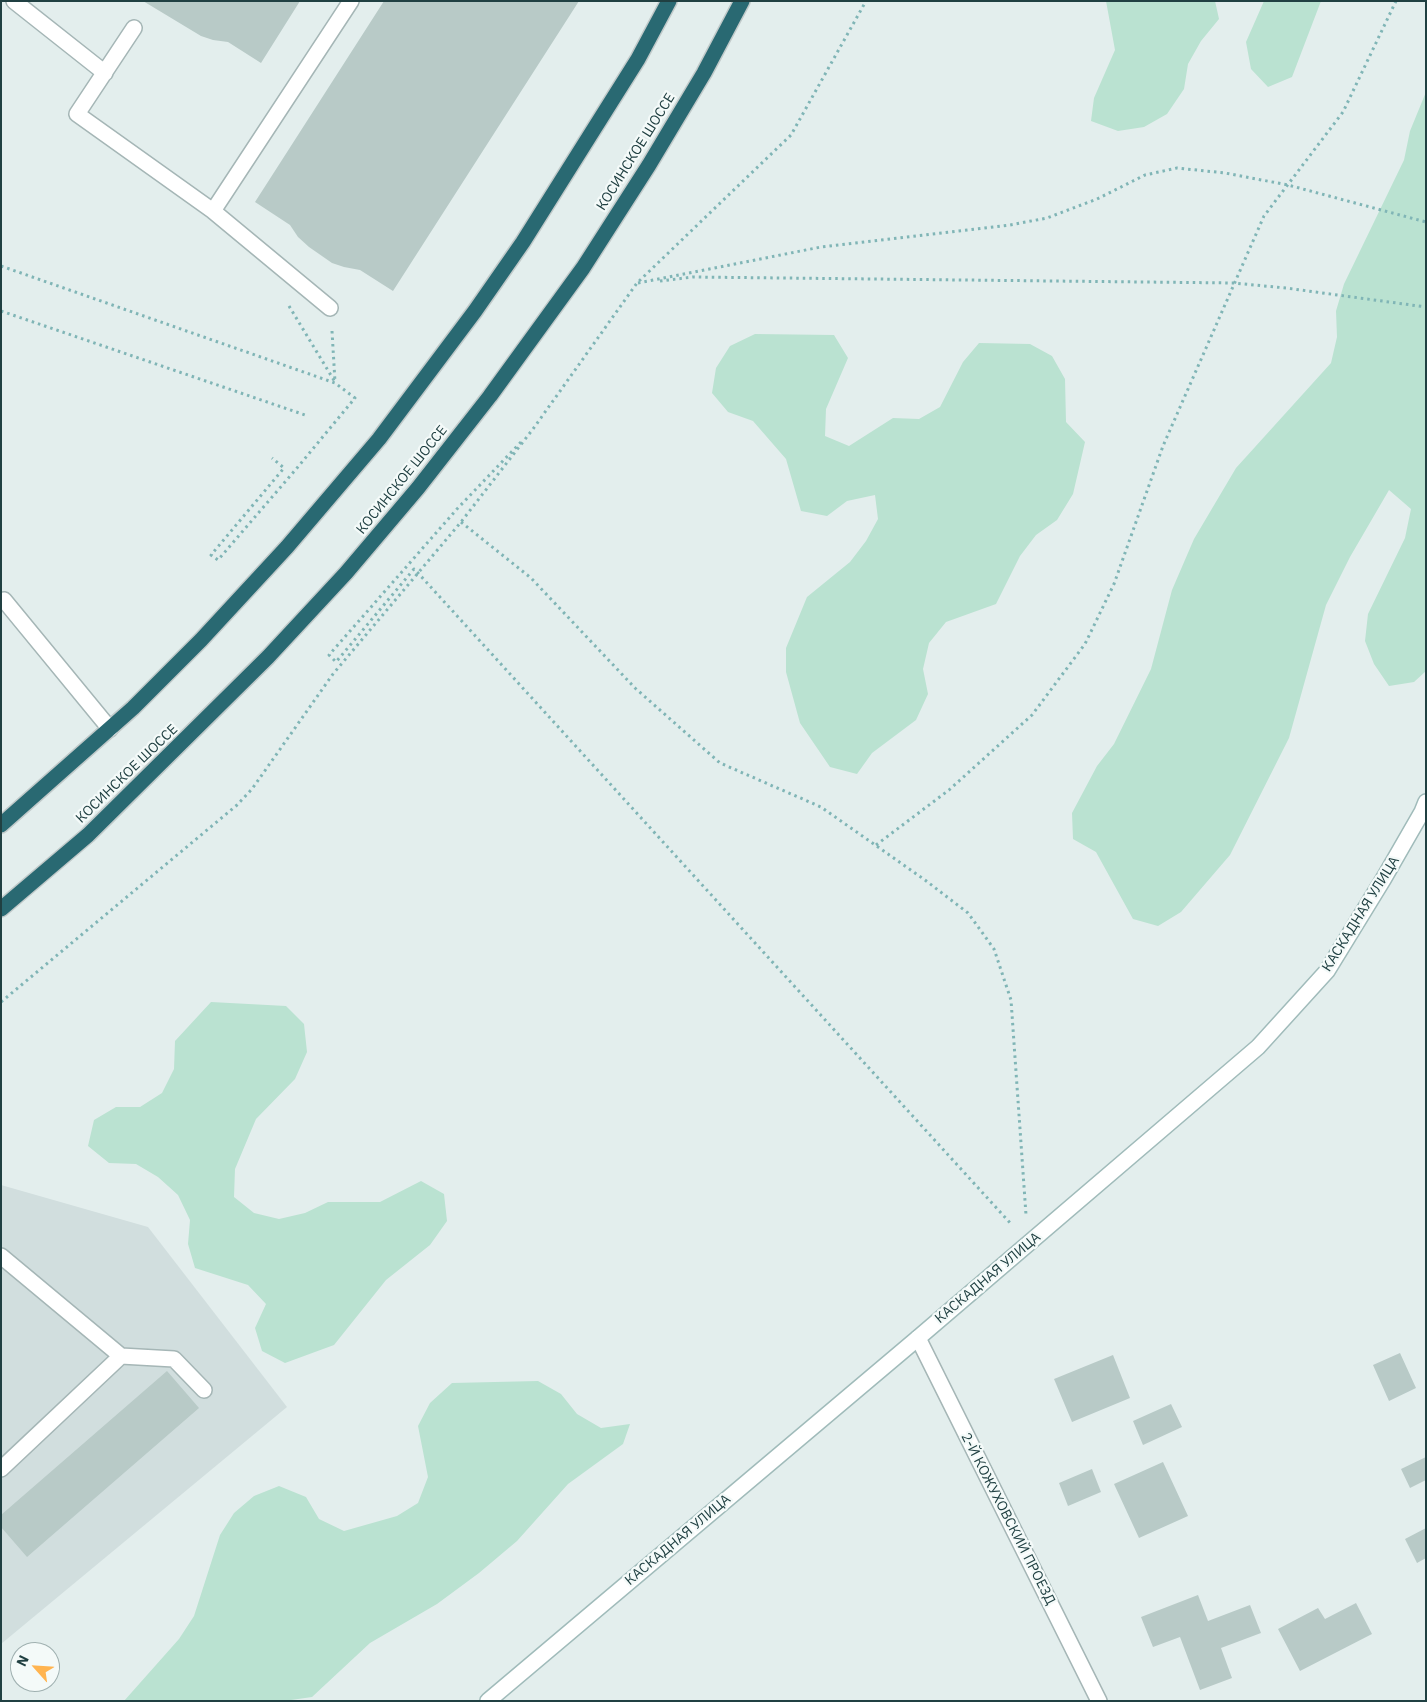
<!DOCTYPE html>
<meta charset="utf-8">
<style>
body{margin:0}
#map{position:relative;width:1427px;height:1702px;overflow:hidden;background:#e3eeed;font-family:"IBM Plex Sans",sans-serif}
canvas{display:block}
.frame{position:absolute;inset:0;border:2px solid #204042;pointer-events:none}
.north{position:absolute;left:10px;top:1642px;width:50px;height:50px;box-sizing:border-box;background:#f4faf9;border:1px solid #9fb0b0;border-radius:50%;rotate:296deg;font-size:14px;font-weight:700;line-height:20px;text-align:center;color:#204042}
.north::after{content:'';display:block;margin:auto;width:18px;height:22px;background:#ffb450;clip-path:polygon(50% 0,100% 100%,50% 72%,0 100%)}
</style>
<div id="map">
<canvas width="1427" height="1702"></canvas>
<div class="frame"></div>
<div class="north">N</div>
</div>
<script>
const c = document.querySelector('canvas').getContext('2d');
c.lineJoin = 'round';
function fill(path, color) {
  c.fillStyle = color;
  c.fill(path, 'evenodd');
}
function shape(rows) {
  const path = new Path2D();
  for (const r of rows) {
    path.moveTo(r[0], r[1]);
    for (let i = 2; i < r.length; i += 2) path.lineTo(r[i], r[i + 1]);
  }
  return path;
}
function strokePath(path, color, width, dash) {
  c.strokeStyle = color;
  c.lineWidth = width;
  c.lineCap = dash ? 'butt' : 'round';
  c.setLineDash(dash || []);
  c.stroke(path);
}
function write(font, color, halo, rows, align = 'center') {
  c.font = font + ' "IBM Plex Sans",sans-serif';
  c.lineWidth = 4.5;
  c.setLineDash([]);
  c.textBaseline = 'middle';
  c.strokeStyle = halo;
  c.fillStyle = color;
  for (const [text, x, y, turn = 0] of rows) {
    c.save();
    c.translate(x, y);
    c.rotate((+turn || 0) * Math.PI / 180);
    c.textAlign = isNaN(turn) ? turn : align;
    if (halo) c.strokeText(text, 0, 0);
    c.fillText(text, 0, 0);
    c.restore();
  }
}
fill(shape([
 [1,1185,148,1227,287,1407,1,1644]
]), '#d1dede');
fill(shape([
 [1106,1,1215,1,1219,19,1201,41,1188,64,1184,89,1167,114,1144,127,1118,131,1091,121,1094,98,1115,50],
 [1264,1,1321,1,1292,77,1268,87,1251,69,1246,42],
 [1426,92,1426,671,1414,682,1389,686,1374,664,1365,641,1368,614,1405,538,1411,509,1389,490,1350,557,1326,605,1289,738,1230,855,1181,912,1158,926,1133,919,1096,852,1073,839,1072,813,1097,766,1114,744,1151,669,1172,590,1194,539,1236,468,1331,363,1337,337,1336,311,1344,284,1404,160,1410,131],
 [755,334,834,335,848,358,826,409,825,436,849,446,893,418,919,419,940,407,963,362,979,343,1030,344,1052,356,1065,379,1066,422,1085,442,1073,494,1057,520,1036,535,1020,556,996,604,946,622,929,643,923,669,928,694,916,720,872,753,857,774,830,767,800,723,786,672,786,648,807,597,850,562,866,541,878,519,875,495,847,501,827,516,801,511,786,459,753,421,728,412,712,393,716,368,730,346],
 [211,1002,286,1006,304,1024,307,1052,295,1079,256,1119,235,1169,234,1197,254,1213,279,1219,305,1213,328,1202,380,1202,421,1181,444,1194,447,1221,430,1245,386,1280,334,1345,285,1363,262,1351,255,1328,266,1304,248,1285,195,1268,188,1244,190,1220,178,1195,158,1177,136,1164,109,1163,88,1146,94,1120,116,1107,140,1107,162,1093,174,1069,175,1041],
 [538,1381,561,1394,577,1414,601,1428,630,1424,623,1444,568,1484,517,1541,479,1573,437,1604,370,1643,312,1697,284,1701,124,1701,179,1639,194,1616,220,1535,234,1513,254,1496,279,1486,306,1497,319,1519,344,1531,397,1516,418,1503,428,1477,418,1426,430,1403,452,1383]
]), '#bae2d1');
fill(shape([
 [143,1,300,1,261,63,228,42,213,40,201,36],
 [384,1,579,1,393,291,360,270,344,267,332,263,309,247,298,237,290,225,255,202],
 [1400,1353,1416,1388,1389,1401,1373,1365],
 [1113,1355,1130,1398,1072,1422,1054,1379],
 [167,1371,199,1408,27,1557,1,1527,1,1515],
 [1171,1404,1182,1427,1143,1445,1133,1421],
 [1426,1457,1426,1480,1410,1488,1401,1469],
 [1163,1462,1188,1516,1139,1538,1114,1484],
 [1092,1469,1101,1492,1068,1506,1059,1483],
 [1426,1528,1426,1558,1417,1563,1405,1539],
 [1198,1595,1208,1621,1250,1605,1261,1633,1221,1648,1232,1678,1200,1690,1180,1637,1153,1647,1141,1617],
 [1356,1603,1372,1634,1300,1671,1278,1629,1318,1608,1325,1619]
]), '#b8cac7');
const lane = shape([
 [14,1,105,73],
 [134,28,77,114,213,211,330,308],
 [213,211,351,1],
 [1,602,4,600,110,729],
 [1,1256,121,1356,1,1469],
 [121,1356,174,1359,204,1390]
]);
const street = shape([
 [918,1338,1099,1701]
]);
const secondary = shape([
 [488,1701,918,1338,1258,1047,1327,971,1384,878,1422,812,1426,802]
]);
const highway = shape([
 [1,825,133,708,201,640,287,547,379,439,475,311,523,242,638,59,669,1],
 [1,909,88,835,268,657,346,573,418,488,490,396,583,268,649,165,704,73,742,1]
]);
strokePath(lane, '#a5b6b6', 18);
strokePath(street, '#a5b6b6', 18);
strokePath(secondary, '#a0bbba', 18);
strokePath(highway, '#c1caca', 18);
strokePath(shape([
 [1,266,335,383,355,398,297,468,218,560,211,555,284,468,272,458],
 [660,281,693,277,1234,283,1286,288,1426,307],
 [638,283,821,247,1010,225,1047,218,1097,199,1145,175,1177,168,1225,173,1288,185,1426,222],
 [289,306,335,382],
 [1,311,308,416],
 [332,331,335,382],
 [521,442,457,509,329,655,336,662,414,569,418,573,1012,1225],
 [461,522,531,578,635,688,720,763,821,807,925,880,968,913,994,949,1011,1000,1026,1215],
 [876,845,949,790,1032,715,1085,644,1114,584,1163,446,1264,216,1343,112,1396,1],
 [1,1002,237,805,252,789,333,674,461,522,533,429,637,283,791,135,866,1]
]), '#80b5b6', 3, [2.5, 4]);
strokePath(lane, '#fff', 15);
strokePath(street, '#fff', 15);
strokePath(secondary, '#fff', 15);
strokePath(highway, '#296972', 15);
write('14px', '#204042', '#f4faf9', [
 ["КОСИНСКОЕ ШОССЕ",636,152,-58],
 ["КОСИНСКОЕ ШОССЕ",402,480,-51],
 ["КОСИНСКОЕ ШОССЕ",127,774,-44],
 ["КАСКАДНАЯ УЛИЦА",1361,914,-58],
 ["КАСКАДНАЯ УЛИЦА",988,1278,-40],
 ["2-Й КОЖУХОВСКИЙ ПРОЕЗД",1008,1519,63],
 ["КАСКАДНАЯ УЛИЦА",678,1540,-40]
]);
</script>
